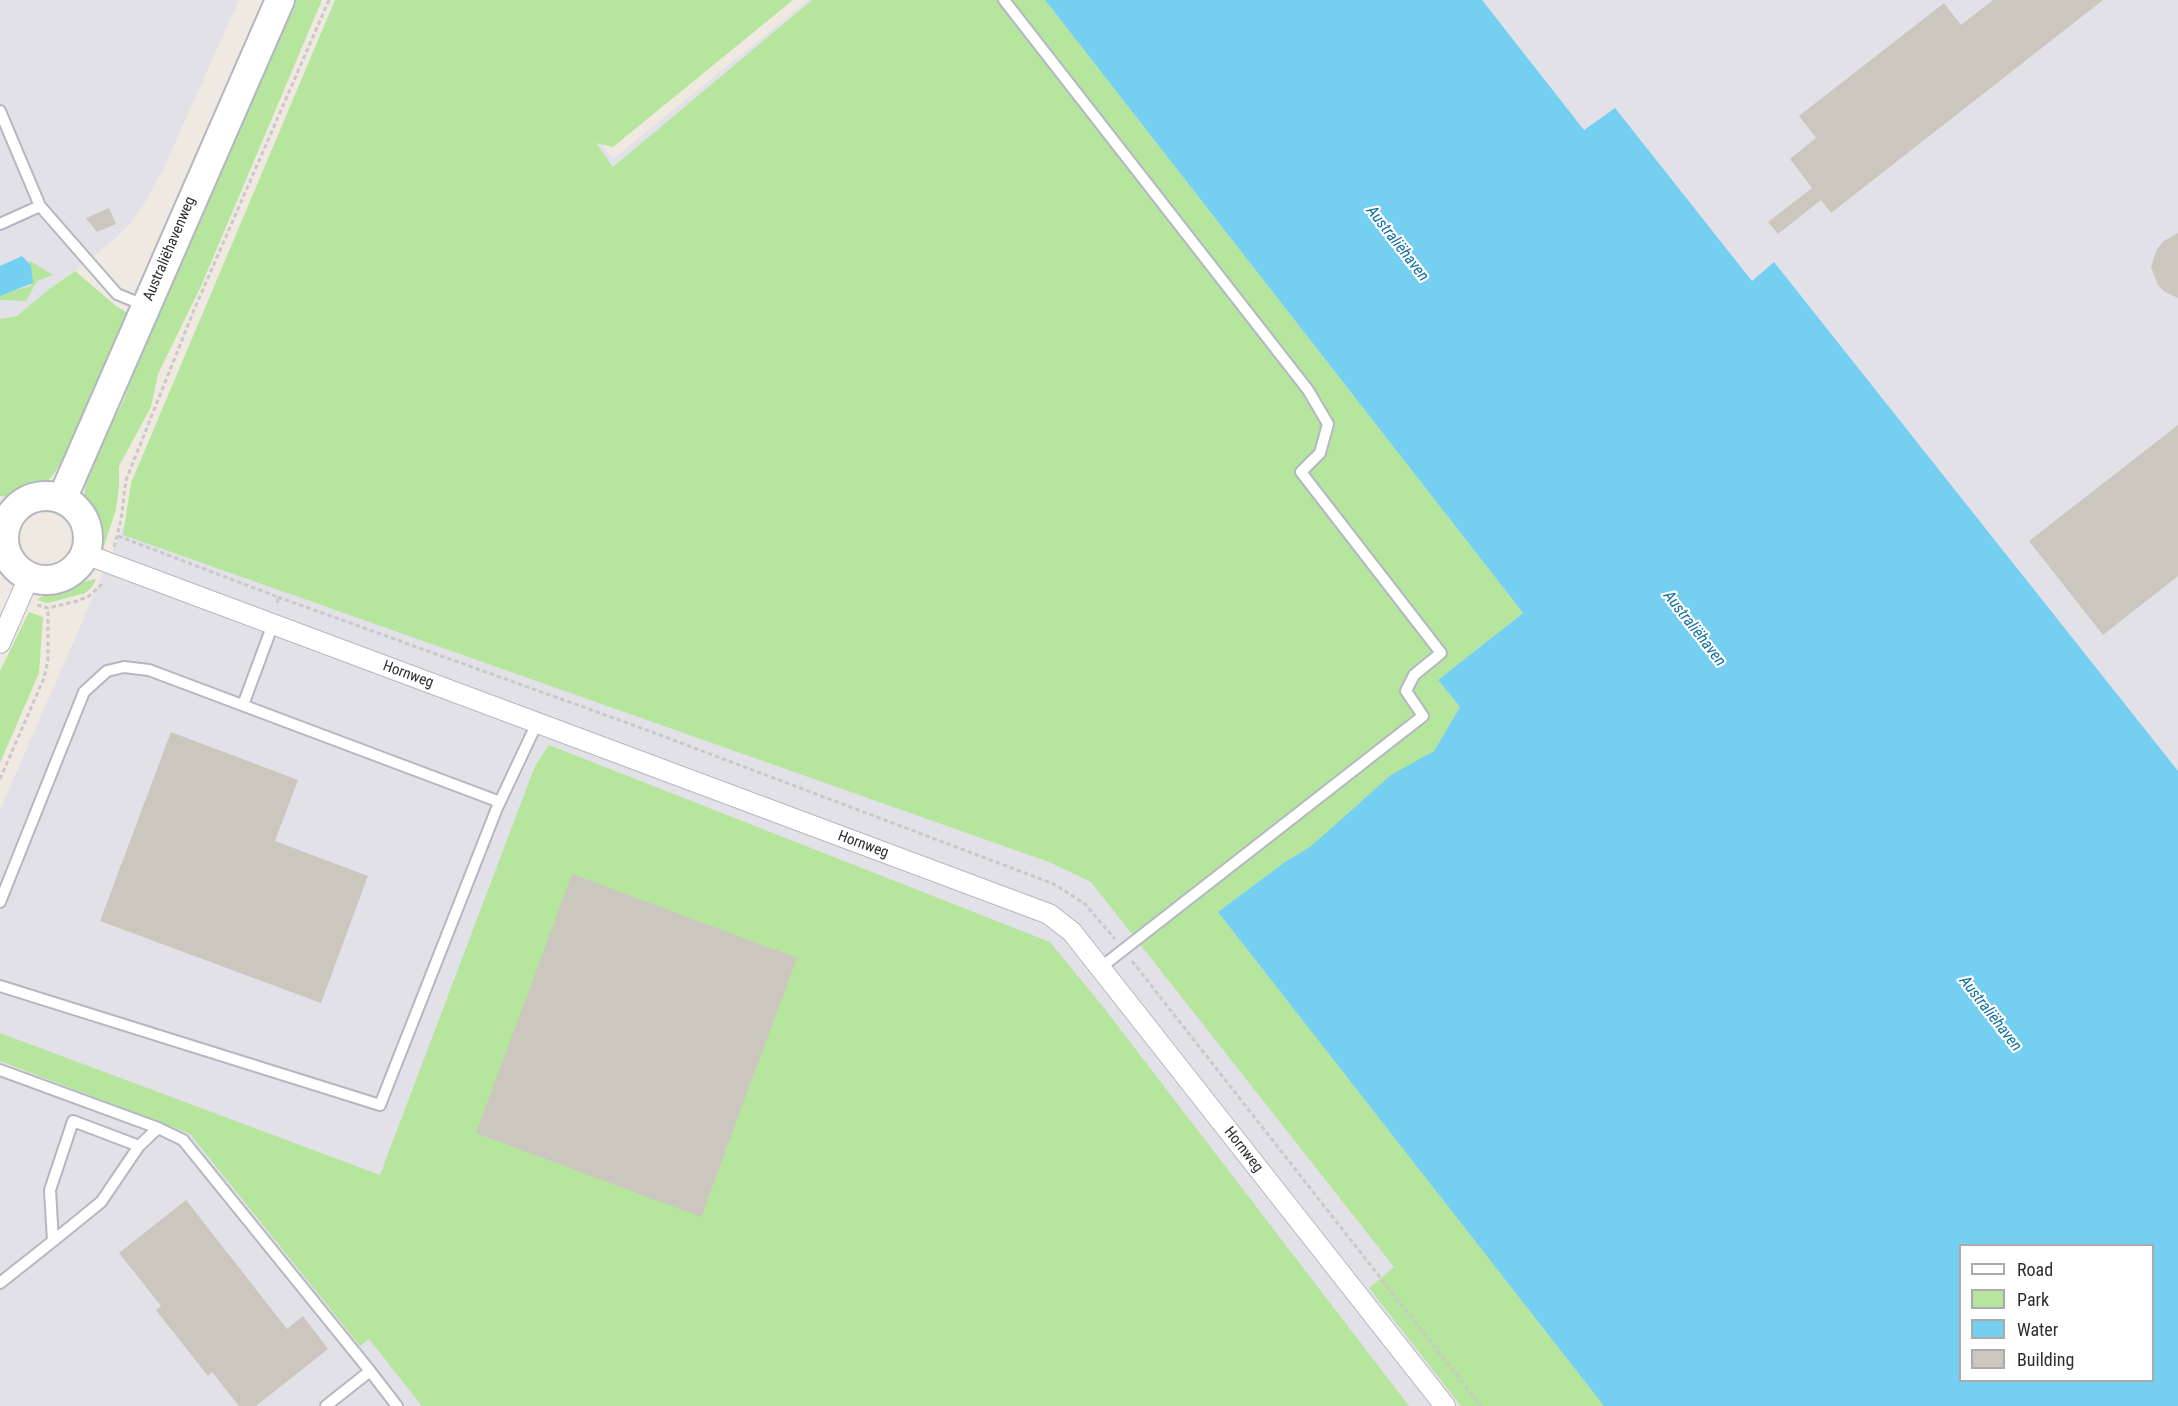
<!DOCTYPE html>
<meta charset="utf-8">
<style>
body{margin:0}
#map{position:relative;width:2178px;height:1406px;overflow:hidden;background:#efe9e1;font-family:"Roboto Condensed",sans-serif}
canvas{display:block}
.legend{position:absolute;left:1959px;top:1244px;width:195px;height:138px;box-sizing:border-box;background:#fff;border:2px solid #ababab;margin:0;padding:8px 10px;list-style:none;font-size:18px;color:#2e2e2e}
.legend li{display:flex;align-items:center;gap:12px;height:30px}
.legend b{width:30px;border:2px solid #ababab}
</style>
<div id="map">
<canvas width="2178" height="1406"></canvas>
<ul class="legend">
<li><b style="height:8px;background:#fff"></b>Road</li>
<li><b style="height:16px;background:#b6e59e"></b>Park</li>
<li><b style="height:16px;background:#75cff0"></b>Water</li>
<li><b style="height:16px;background:#cbc7bf"></b>Building</li>
</ul>
</div>
<script>
const c = document.querySelector('canvas').getContext('2d');
c.lineJoin = 'round';
function fill(path, color) {
  c.fillStyle = color;
  c.fill(path, 'evenodd');
}
function shape(rows) {
  const path = new Path2D();
  for (const r of rows) {
    if (r.length === 3) {
      path.moveTo(r[0] + r[2], r[1]);
      path.arc(r[0], r[1], r[2], 0, 2 * Math.PI);
      continue;
    }
    path.moveTo(r[0], r[1]);
    for (let i = 2; i < r.length; i += 2) path.lineTo(r[i], r[i + 1]);
  }
  return path;
}
function strokePath(path, color, width, dash) {
  c.strokeStyle = color;
  c.lineWidth = width;
  c.lineCap = dash ? 'butt' : 'round';
  c.setLineDash(dash || []);
  c.stroke(path);
}
function write(font, color, halo, rows, align = 'center') {
  c.font = font + ' "Roboto Condensed",sans-serif';
  c.lineWidth = 4.5;
  c.setLineDash([]);
  c.textBaseline = 'middle';
  c.strokeStyle = halo;
  c.fillStyle = color;
  for (const [text, x, y, turn = 0] of rows) {
    c.save();
    c.translate(x, y);
    c.rotate((+turn || 0) * Math.PI / 180);
    c.textAlign = isNaN(turn) ? turn : align;
    if (halo) c.strokeText(text, 0, 0);
    c.fillText(text, 0, 0);
    c.restore();
  }
}
fill(shape([
 [0,0,239,0,166,163,148,198,131,223,115,239,17,316,0,319],
 [808,0,1045,0,1605,1406,0,1406,0,810,253,230,502,18,613,159],
 [1444,0,2178,0,2178,949]
]), '#e3e1e8');
fill(shape([
 [292,0,322,0,201,286,158,374,151,407,119,466,119,486,116,509,103,549,86,508,84,494,89,467,122,404,162,295],
 [335,0,793,0,613,147,596,143,613,167,812,0,1045,0,1523,613,1438,680,1460,707,1434,751,1363,800,1310,847,1285,862,1218,912,1604,1406,1461,1406,1369,1288,1394,1267,1091,882,1049,862,123,535,131,483],
 [29,260,53,275,37,281,26,301,0,300,0,294,31,286],
 [75,271,116,306,129,314,77,439,51,478,40,486,28,488,12,497,0,496,0,319,17,316,48,290],
 [96,579,92,587,85,593,48,603,37,600,46,593,73,584],
 [29,612,43,617,39,673,0,763,0,671],
 [549,745,1050,942,1104,1008,1409,1406,422,1406,369,1339,360,1346,190,1134,0,1061,0,1033,380,1175,535,766]
]), '#b6e59e');
fill(shape([
 [1045,0,1482,0,1584,130,1615,108,1752,281,1774,262,2178,771,2178,1406,1604,1406,1218,912,1285,862,1310,847,1391,775,1434,751,1460,707,1438,680,1523,613],
 [1960,1246,2152,1246,2152,1380,1960,1380],
 [22,256,31,265,33,283,0,296,0,266]
]), '#75cff0');
fill(shape([
 [1993,0,2103,0,1831,213,1821,200,1778,234,1768,222,1812,188,1790,159,1816,138,1799,116,1944,3,1961,25],
 [109,208,116,224,97,232,86,218],
 [2178,233,2178,298,2165,292,2158,285,2151,267,2157,249,2164,241],
 [2178,425,2178,576,2103,635,2029,541],
 [171,732,298,780,275,841,368,876,321,1003,100,921],
 [572,874,797,958,701,1217,476,1133],
 [186,1200,287,1329,303,1316,328,1349,256,1406,239,1406,212,1372,208,1376,156,1310,161,1306,119,1253]
]), '#cbc7bf');
const lane = shape([
 [1004,0,1308,390,1328,424,1320,453,1301,472,1441,653,1414,675,1406,691,1423,716,1100,968],
 [0,111,40,206,117,294,146,306],
 [0,224,40,206],
 [243,705,273,624],
 [0,902,84,692,107,671,124,667,149,670,500,802],
 [0,986,380,1105,497,808,537,723],
 [0,1070,158,1128],
 [139,1146,158,1128,183,1140,370,1371],
 [0,1283,53,1241,101,1202,139,1146,73,1121,50,1190,53,1241],
 [326,1406,370,1371,397,1406]
]);
const street = shape([
 [85,554,1049,914,1072,932,1445,1406],
 [0,643,29,577]
]);
const secondary = shape([
 [46,538,42],
 [62,499,280,0]
]);
strokePath(lane, '#b4b7c1', 14);
strokePath(street, '#b4b7c1', 22);
strokePath(secondary, '#b4b7c1', 32);
strokePath(shape([
 [118,536,278,597,277,606],
 [114,547,121,520,126,480,194,310,329,0],
 [278,597,644,729,1054,884,1085,904,1115,939],
 [37,605,48,608,77,601,89,596,101,585,102,581],
 [0,779,44,678,48,660,48,608],
 [1132,961,1481,1406]
]), '#c9c9c9', 3, [4.5, 3]);
strokePath(lane, '#fff', 10);
strokePath(street, '#fff', 20);
strokePath(secondary, '#fff', 28);
write('15px', '#2e2e2e', '#fff', [
 ["Australiëhavenweg",170,249,-67],
 ["Hornweg",408,675,20],
 ["Hornweg",863,845,20],
 ["Hornweg",1243,1150,52]
]);
write('italic 16px', '#0d6fa3', '#fff', [
 ["Australiëhaven",1397,244,52],
 ["Australiëhaven",1694,629,52],
 ["Australiëhaven",1990,1014,52]
]);
</script>
